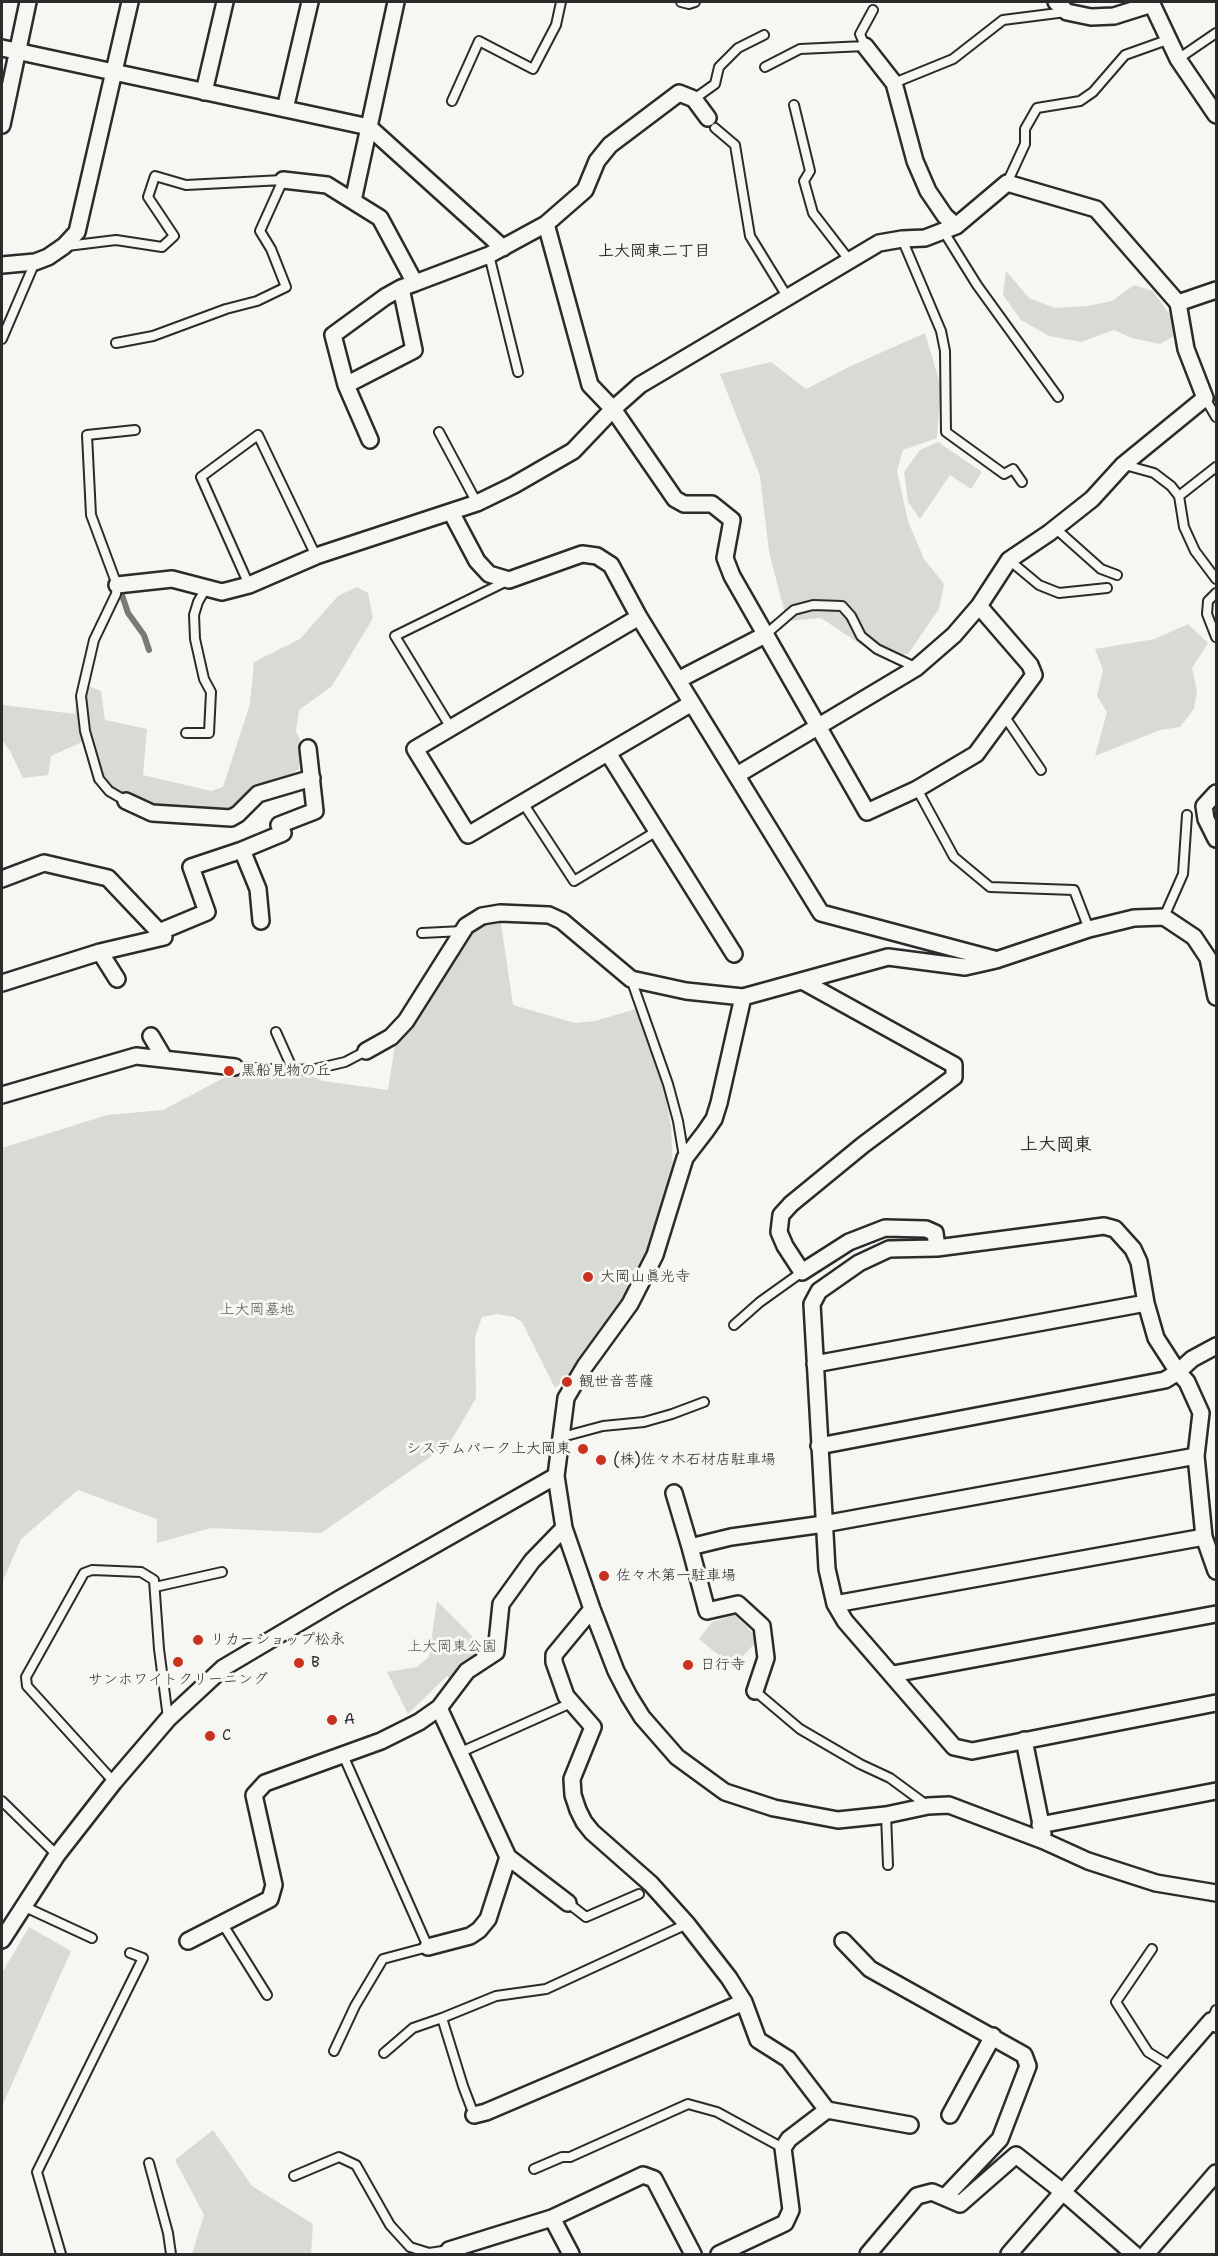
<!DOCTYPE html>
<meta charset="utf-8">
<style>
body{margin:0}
#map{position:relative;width:1218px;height:2256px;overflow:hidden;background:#f6f6f2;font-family:"Shantell Sans",sans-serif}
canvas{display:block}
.frame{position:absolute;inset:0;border:3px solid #2b2b2b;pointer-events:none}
</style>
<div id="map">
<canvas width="1218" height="2256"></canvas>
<div class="frame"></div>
</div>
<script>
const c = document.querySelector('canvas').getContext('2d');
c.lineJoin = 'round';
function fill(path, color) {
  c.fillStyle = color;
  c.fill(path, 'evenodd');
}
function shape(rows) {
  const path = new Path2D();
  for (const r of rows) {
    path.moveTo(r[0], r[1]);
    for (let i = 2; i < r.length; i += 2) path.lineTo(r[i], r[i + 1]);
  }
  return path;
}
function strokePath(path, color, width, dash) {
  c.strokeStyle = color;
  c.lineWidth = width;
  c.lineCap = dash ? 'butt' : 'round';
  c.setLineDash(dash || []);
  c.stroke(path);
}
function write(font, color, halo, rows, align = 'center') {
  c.font = font + ' "Shantell Sans","Klee One",sans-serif';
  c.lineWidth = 6;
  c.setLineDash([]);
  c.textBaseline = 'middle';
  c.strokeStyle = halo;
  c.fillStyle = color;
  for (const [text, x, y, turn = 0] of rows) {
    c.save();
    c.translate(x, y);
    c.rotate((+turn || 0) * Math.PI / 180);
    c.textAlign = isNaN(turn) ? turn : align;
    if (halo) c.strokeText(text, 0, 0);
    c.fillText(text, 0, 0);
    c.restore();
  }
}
fill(shape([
 [1006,271,1029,298,1055,308,1087,306,1112,301,1134,285,1153,291,1173,319,1176,335,1160,344,1132,338,1114,330,1081,342,1049,336,1021,320,1003,295],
 [925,333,941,387,937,438,903,450,897,471,908,521,924,559,944,584,939,609,908,654,881,658,821,618,787,621,769,552,760,476,720,374,771,362,806,389,851,366],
 [938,442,982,472,971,489,950,475,920,519,908,502,904,472,920,450],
 [357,587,368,593,373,618,332,686,299,710,296,731,300,740,299,769,230,812,159,808,100,785,82,742,51,756,48,775,23,778,10,751,2,740,2,705,75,714,78,682,101,691,105,720,147,729,143,775,211,791,223,787,250,704,254,662,300,639,338,596],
 [1188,624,1208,643,1192,668,1197,691,1194,709,1180,727,1160,730,1095,756,1107,712,1097,696,1103,670,1095,649,1155,639],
 [500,917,513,1005,575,1023,595,1021,636,1009,664,1085,671,1127,673,1169,651,1252,632,1295,572,1380,565,1379,555,1388,522,1322,514,1317,497,1314,482,1317,475,1337,476,1398,449,1444,321,1533,211,1528,157,1543,157,1519,78,1490,21,1539,2,1583,2,1148,107,1115,163,1110,237,1071,304,1073,323,1081,388,1090,395,1045,417,1018,477,925],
 [437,1601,481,1645,480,1651,449,1678,447,1676,408,1714,387,1672,417,1667,429,1657],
 [735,1615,755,1635,756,1642,733,1667,699,1639,712,1622],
 [29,1927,71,1951,2,2106,2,1973],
 [213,2130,252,2186,313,2224,311,2254,192,2254,204,2215,175,2160]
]), '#d9d9d5');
strokePath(shape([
 [121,592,128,613,144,635,149,650]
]), '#7a7a78', 6);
const lane = shape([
 [681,2,689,4,695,2],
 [1178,59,1216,33],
 [765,67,800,49,865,46,860,34,873,10],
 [894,83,953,59,1003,20,1066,12],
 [694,99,715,84,719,67,738,48,764,35],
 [452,101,479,41,533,69,556,25,561,2],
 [794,105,810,171,804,181,813,213,850,261],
 [715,128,735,145,750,236,788,298],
 [1007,183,1025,144,1025,129,1037,108,1080,101,1093,92,1125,55,1167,40],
 [944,232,977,285,1058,397],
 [902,239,941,331,945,351,946,432,1004,474,1013,469,1022,482],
 [67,246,116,240,162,247,174,236,148,197,155,176,186,185,283,180,260,231,271,249,286,287,257,301,226,309,153,336,116,343],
 [489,255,518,372],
 [2,339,35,262],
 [1205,398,1216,417],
 [439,432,477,503],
 [1125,465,1154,473,1171,486,1179,496,1184,527,1195,551,1216,579],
 [1179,496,1216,467],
 [1055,528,1101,569,1117,575],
 [1009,560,1039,585,1059,593,1107,588],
 [249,585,201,477,258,435,316,556],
 [1216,593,1208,601,1207,614,1216,637],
 [765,635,794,610,813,605,842,606,851,616,861,636,877,649,915,667],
 [1005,717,1041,770],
 [451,728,395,636,507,581],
 [186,733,209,733,211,692,204,679,195,639,194,615,198,602,206,588],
 [917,789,954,857,990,887,1074,890,1089,929],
 [126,801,109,791,99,779,85,731,81,696,94,640,116,594,117,585,91,515,87,435,135,430],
 [523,803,574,881,657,831],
 [1164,917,1183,874,1187,815],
 [422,933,463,931],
 [631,979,668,1084,678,1121,684,1157],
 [276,1032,293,1070],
 [235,1067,293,1070,315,1069,345,1062,366,1051],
 [734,1325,760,1302,802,1272],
 [562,1437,603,1426,644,1422,672,1414,704,1402],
 [155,1587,222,1572],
 [755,1691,800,1729,860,1764,890,1778,928,1806],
 [461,1752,571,1703],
 [114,1782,27,1686,26,1677,84,1573,92,1570,141,1572,154,1580,159,1649,168,1718],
 [2,1801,57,1855],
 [886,1815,888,1865],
 [568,1903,586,1917,639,1894],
 [23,1906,92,1938],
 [222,1923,267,1995],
 [1152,1949,1116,2002,1148,2052,1172,2067],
 [1211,2021,1216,2010],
 [334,2051,355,2006,383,1959,428,1947,343,1755],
 [384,2053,413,2028,442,2018],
 [474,2115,463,2086,442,2018,496,1996,546,1989,687,1924],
 [149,2163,168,2233,171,2254],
 [534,2169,562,2157,570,2157,688,2104,717,2112,783,2148],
 [294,2176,339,2157,356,2165,390,2225,410,2247,429,2253,449,2250],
 [61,2254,37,2172,143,1958,130,1953]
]);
const street = shape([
 [1056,2,1067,12,1091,17,1114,16,1152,4],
 [1151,2,1178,59,1216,115],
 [865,46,894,83,915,161,928,191,945,216,956,226],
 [2,48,369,127,503,248],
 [204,92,225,2],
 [285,109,310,2],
 [2,125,28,2],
 [283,180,327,185,380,218,415,283,489,255,546,224,585,190,597,161,610,145,679,93,694,99,708,118],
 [353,201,396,2],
 [546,224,590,385,613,409,675,499,684,504,712,504,732,520,725,558,732,576,867,812,917,789,976,754,1034,675,1030,665,979,606],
 [2,265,35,262,48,257,64,246,77,232,130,2],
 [401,288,385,297,333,335,346,385,414,350,401,288,415,283],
 [346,385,370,440],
 [451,512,477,561,489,574,509,580,582,554,597,556,611,565,639,617,821,913,994,959],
 [117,585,172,579,222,592,249,585,316,556,477,503,514,485,573,451,613,409,640,385,879,243,902,239,925,238,956,226,1007,183,1096,209,1178,303,1216,290],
 [639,617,415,749,468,835,692,703],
 [678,680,765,635],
 [608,753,734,954],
 [737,775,916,668,954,635,979,606,1009,560,1049,533,1092,499,1123,465,1205,398,1186,349,1178,303],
 [1216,793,1204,806,1206,819,1216,839],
 [126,801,152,813,231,818,238,814,258,794,312,778],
 [242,850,258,889,261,921],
 [2,879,44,863,108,878,164,937,100,952,2,983],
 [159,932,207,912,191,867,242,850,283,833,279,825,315,811,308,748],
 [100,952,117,979],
 [804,982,954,1065,954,1077,863,1145,791,1204,781,1215,779,1232,785,1246,802,1272,849,1242,885,1228,926,1229,935,1233,937,1248],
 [743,997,719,1103,714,1119,705,1132,685,1158,655,1255,630,1304,585,1366,566,1398,556,1476,564,1528,592,1609,616,1671,629,1696,642,1717,677,1757,725,1792,774,1808,838,1820,886,1815,928,1806,949,1805,1044,1841,1088,1861,1156,1883,1216,1893],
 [151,1036,164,1058],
 [366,1051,391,1037,406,1021,466,926,482,916,500,913,549,915,562,921,631,979,686,991,743,997,888,957,965,967,996,960,1089,929,1134,918,1164,917,1194,937,1208,958,1216,997],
 [2,1095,136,1056,235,1067],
 [815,1364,1146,1303],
 [819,1446,1165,1380,1178,1372,1192,1359,1216,1346],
 [674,1493,690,1547],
 [1216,1571,1204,1537,1196,1456,1201,1413,1187,1382,1178,1372,1156,1338,1146,1303,1139,1262,1133,1249,1115,1229,1104,1226,937,1248,889,1249,859,1263,819,1291,812,1304,827,1569,835,1604,845,1621,954,1747,972,1751,1216,1703],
 [835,1604,1204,1537],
 [592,1609,554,1655,554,1662,566,1696,593,1727,572,1779,573,1795,578,1810,584,1822,592,1832,651,1884,687,1924,729,1978,744,2002,758,2040,788,2059,827,2110,789,2139,783,2148,791,2210,785,2223,719,2254],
 [893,1674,1216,1614],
 [755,1691,766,1658,762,1626,738,1604,707,1611,690,1547,731,1537,824,1524,1196,1456],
 [439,1708,508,1857,568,1903],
 [1024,1740,1043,1834],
 [1040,1825,1216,1791],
 [2,1940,57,1855,114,1782,168,1719,223,1668,341,1598,556,1476],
 [188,1941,270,1899,274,1885,254,1795,265,1783,381,1741,419,1722,439,1708,467,1671,496,1652,501,1604,532,1561,564,1528],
 [843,1941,870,1969,1024,2055,1028,2066,1000,2139,945,2197],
 [428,1947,470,1936,479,1930,488,1919,508,1857],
 [827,2110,910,2125],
 [474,2115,486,2112,744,2002],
 [950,2115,993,2036],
 [552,2218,571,2254],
 [452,2254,449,2250,552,2218,643,2175,654,2179,693,2254],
 [868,2254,917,2196,932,2192,960,2204,1016,2155,1063,2192,1134,2254],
 [1009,2254,1211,2021,1216,2024],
 [1146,2254,1216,2173]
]);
strokePath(lane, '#2b2b2b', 12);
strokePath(street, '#2b2b2b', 20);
strokePath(lane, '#f6f6f2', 8);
strokePath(street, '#f6f6f2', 15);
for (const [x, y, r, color] of [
 [229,1071,6,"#c8321e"],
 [588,1277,6,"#c8321e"],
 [567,1382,6,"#c8321e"],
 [583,1449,6,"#c8321e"],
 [601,1460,6,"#c8321e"],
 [604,1576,6,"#c8321e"],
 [198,1640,6,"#c8321e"],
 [178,1662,6,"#c8321e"],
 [299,1663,6,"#c8321e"],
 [688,1665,6,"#c8321e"],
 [332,1720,6,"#c8321e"],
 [210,1736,6,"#c8321e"]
]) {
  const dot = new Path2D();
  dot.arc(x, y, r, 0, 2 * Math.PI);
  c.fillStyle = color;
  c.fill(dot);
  strokePath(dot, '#f6f6f2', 2);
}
write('15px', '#2b2b2b', '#f6f6f2', [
 ["黒船見物の丘",241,1071],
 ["大岡山眞光寺",600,1277],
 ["観世音菩薩",579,1382],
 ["システムパーク上大岡東",571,1449,"right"],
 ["(株)佐々木石材店駐車場",613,1460],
 ["佐々木第一駐車場",616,1576],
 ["リカーショップ松永",210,1640],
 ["B",311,1663],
 ["日行寺",700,1665],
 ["サンホワイトクリーニング",178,1680,"center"],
 ["A",344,1720],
 ["C",222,1736]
], 'left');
write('15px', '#565656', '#f6f6f2', [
 ["上大岡墓地",257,1310],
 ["上大岡東公園",452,1647]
]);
write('bold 16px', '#2b2b2b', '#f6f6f2', [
 ["上大岡東二丁目",654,252]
]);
write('bold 18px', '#2b2b2b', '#f6f6f2', [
 ["上大岡東",1056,1145]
]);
</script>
